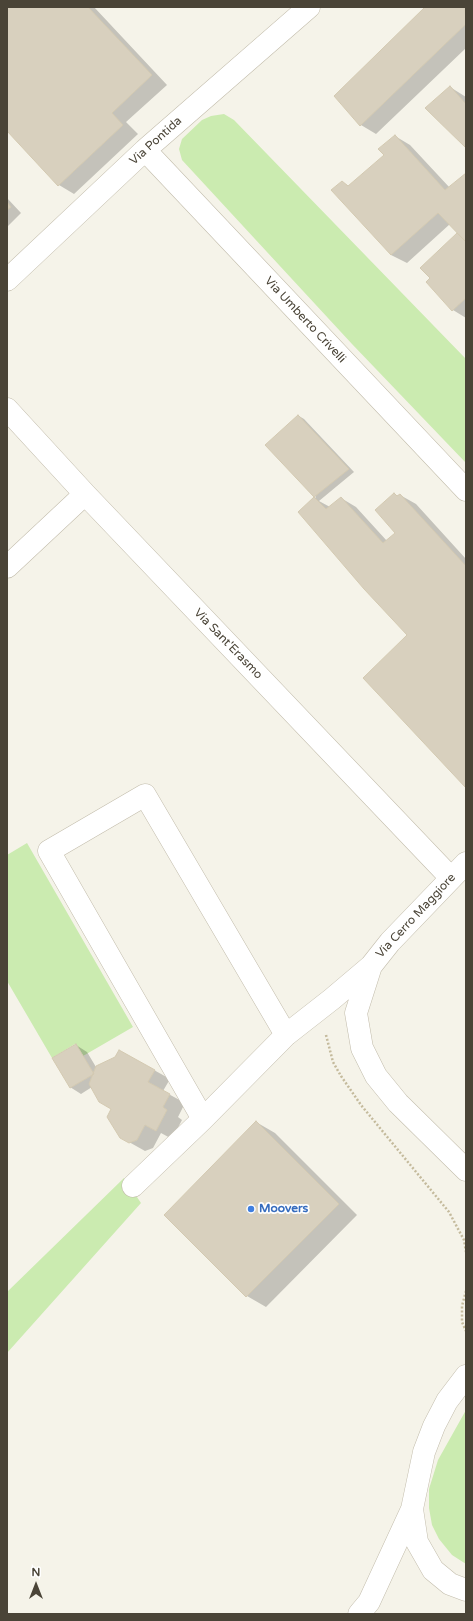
<!DOCTYPE html>
<style>
body{margin:0}
#map{position:relative;width:473px;height:1621px;overflow:hidden;background:#f5f3e9;font-family:"Varela Round",sans-serif}
canvas{display:block}
.frame{position:absolute;inset:0;border:8px solid #4a4437;pointer-events:none}
.north{position:absolute;left:16px;top:1565px;width:40px;height:40px;-webkit-text-stroke:3px #fff;paint-order:stroke;rotate:0deg;font-size:11px;font-weight:700;line-height:16px;text-align:center;color:#4a4437}
.north::after{content:'';display:block;margin:auto;width:14px;height:18px;background:#4a4437;clip-path:polygon(50% 0,100% 100%,50% 72%,0 100%)}
</style>
<div id="map">
<canvas width="473" height="1621"></canvas>
<div class="frame"></div>
<div class="north">N</div>
</div>
<script>
const c = document.querySelector('canvas').getContext('2d');
c.lineJoin = 'round';
function fill(path, color) {
  c.fillStyle = color;
  c.fill(path, 'evenodd');
}
function shape(rows) {
  const path = new Path2D();
  for (const r of rows) {
    path.moveTo(r[0], r[1]);
    for (let i = 2; i < r.length; i += 2) path.lineTo(r[i], r[i + 1]);
  }
  return path;
}
function strokePath(path, color, width, dash) {
  c.strokeStyle = color;
  c.lineWidth = width;
  c.lineCap = dash ? 'butt' : 'round';
  c.setLineDash(dash || []);
  c.stroke(path);
}
function write(font, color, halo, rows, align = 'center') {
  c.font = font + ' "Varela Round",sans-serif';
  c.lineWidth = 3.5;
  c.setLineDash([]);
  c.textBaseline = 'middle';
  c.strokeStyle = halo;
  c.fillStyle = color;
  for (const [text, x, y, turn = 0] of rows) {
    c.save();
    c.translate(x, y);
    c.rotate((+turn || 0) * Math.PI / 180);
    c.textAlign = isNaN(turn) ? turn : align;
    if (halo) c.strokeText(text, 0, 0);
    c.fillText(text, 0, 0);
    c.restore();
  }
}
fill(shape([
 [224,114,234,120,466,359,466,463,352,344,182,160,179,149,182,139,202,120,211,116],
 [27,843,133,1027,83,1056,75,1044,52,1058,7,981,7,855],
 [124,1178,141,1203,7,1353,7,1292],
 [466,1410,466,1564,452,1555,439,1539,432,1525,429,1508,429,1489,438,1460]
]), '#cbebb0');
fill(shape([
 [7,7,94,7,167,85,126,122,138,134,74,194,59,185,7,130],
 [427,7,466,7,466,48,376,134,361,125,335,96],
 [450,87,466,97,466,147],
 [395,136,410,145,450,188,466,175,466,318,453,310,427,282,432,278,422,268,459,233,450,224,407,263,391,255,342,182,349,186,385,155],
 [7,198,21,213,7,227],
 [299,416,304,419,354,472,319,501,330,507,341,498,356,507,387,541,396,533,394,494,398,496,400,495,416,504,466,559,466,787,409,635,300,512,316,497,266,445],
 [76,1045,87,1052,96,1067,116,1058,120,1051,170,1079,163,1091,185,1103,178,1117,182,1120,172,1139,161,1133,153,1148,145,1151,120,1137,113,1109,92,1087,81,1094,70,1087],
 [256,1122,275,1133,357,1215,266,1307,247,1296,166,1215]
]), '#0003');
const building = shape([
 [7,7,88,7,152,75,112,113,123,125,58,186,7,131,7,7],
 [425,7,465,7,466,24,360,126,334,96,425,7],
 [450,86,466,104,466,148,425,108,450,86],
 [395,135,445,190,466,173,466,242,438,213,391,255,331,190,342,181,348,186,384,155,378,149,395,135],
 [7,202,11,207,7,210,7,202],
 [457,233,466,242,466,298,452,311,426,282,430,278,420,268,457,233],
 [298,415,349,469,314,497,265,445,298,415],
 [394,493,397,496,400,494,466,566,466,788,363,678,407,635,364,589,298,512,314,497,326,509,341,497,383,543,395,533,375,510,394,493],
 [76,1044,94,1074,70,1088,52,1058,76,1044],
 [119,1050,155,1070,148,1082,170,1094,163,1107,167,1110,156,1131,145,1125,137,1140,129,1143,120,1138,107,1117,111,1109,99,1102,89,1084,96,1066,115,1057,119,1050],
 [256,1121,339,1204,246,1297,164,1215,256,1121]
]);
fill(building, '#d8d0be');
strokePath(building, '#d3c9b1', 1);
const minor = shape([
 [145,150,466,490],
 [7,280,145,150,309,7],
 [7,409,85,494,451,878],
 [7,567,85,494],
 [466,863,390,942,371,966,356,1013,362,1048,376,1076,398,1103,466,1170],
 [286,1035,145,795,49,851,203,1119,286,1035,332,999,371,966],
 [133,1186,203,1119],
 [466,1376,447,1401,434,1426,424,1452,412,1509,417,1542,433,1570,450,1584,466,1590],
 [359,1614,369,1602,412,1509]
]);
strokePath(minor, '#c2bcab', 23);
strokePath(shape([
 [326,1035,333,1062,341,1076,361,1105,449,1212,464,1240,466,1252],
 [466,1291,462,1306,462,1322,466,1331]
]), '#c4ba9c', 2.5, [2, 2]);
strokePath(minor, '#fff', 22);
for (const [x, y, r, color] of [
 [251,1209,4,"#3f7fe0"]
]) {
  const dot = new Path2D();
  dot.arc(x, y, r, 0, 2 * Math.PI);
  c.fillStyle = color;
  c.fill(dot);
  strokePath(dot, '#fff', 1.5);
}
write('12px', '#4a4437', '#fff', [
 ["Via Pontida",156,141,-42],
 ["Via Umberto Crivelli",305,320,47],
 ["Via Sant'Erasmo",228,644,46],
 ["Via Cerro Maggiore",416,916,-47]
]);
write('bold 12px', '#366cbe', '#fff', [
 ["Moovers",259,1209]
], 'left');
</script>
